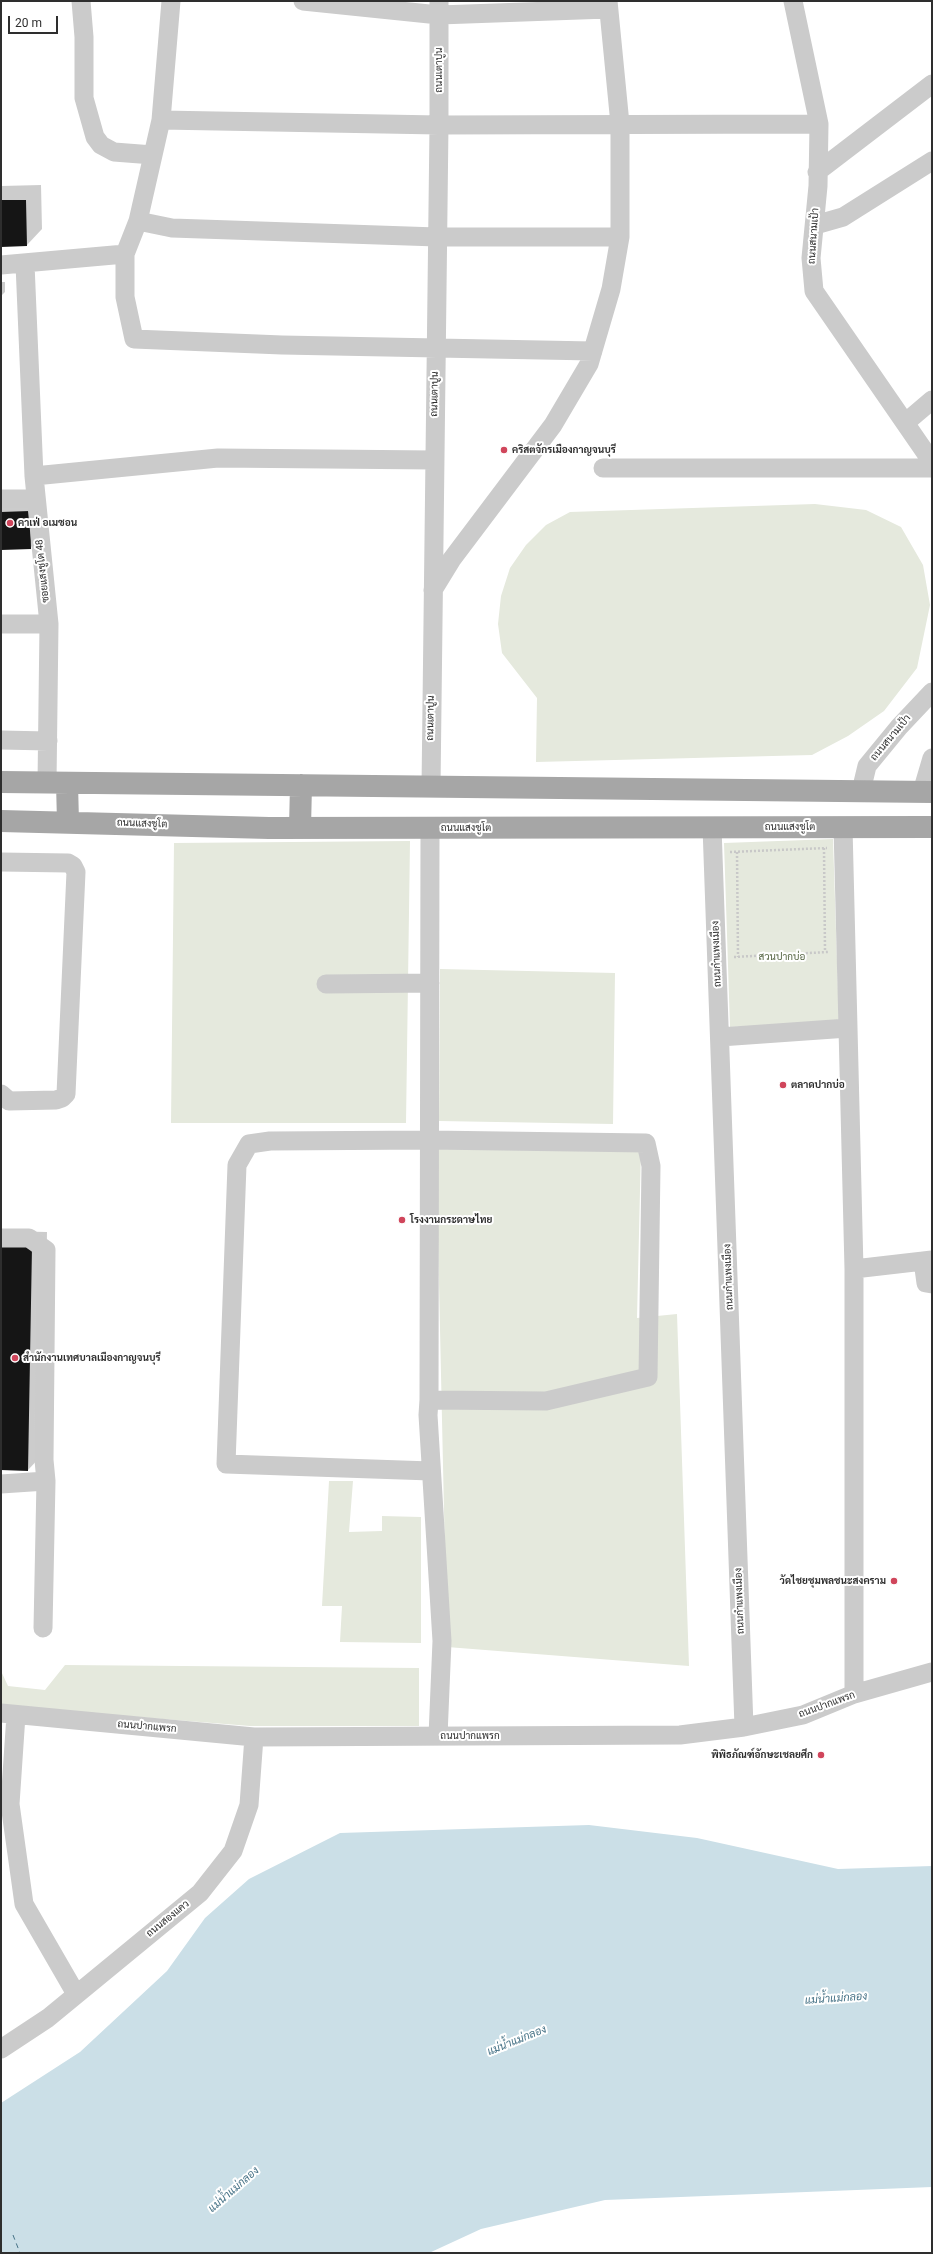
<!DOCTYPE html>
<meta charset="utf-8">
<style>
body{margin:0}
#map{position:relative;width:933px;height:2254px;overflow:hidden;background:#fff;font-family:Roboto,sans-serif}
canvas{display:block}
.frame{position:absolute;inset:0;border:2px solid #2e2e2e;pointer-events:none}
.scale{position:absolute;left:8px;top:16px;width:50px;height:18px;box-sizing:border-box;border:2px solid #2e2e2e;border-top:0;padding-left:5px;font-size:12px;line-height:14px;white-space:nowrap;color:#2e2e2e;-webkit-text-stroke:3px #fff;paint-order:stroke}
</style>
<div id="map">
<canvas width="933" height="2254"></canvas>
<div class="frame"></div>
<div class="scale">20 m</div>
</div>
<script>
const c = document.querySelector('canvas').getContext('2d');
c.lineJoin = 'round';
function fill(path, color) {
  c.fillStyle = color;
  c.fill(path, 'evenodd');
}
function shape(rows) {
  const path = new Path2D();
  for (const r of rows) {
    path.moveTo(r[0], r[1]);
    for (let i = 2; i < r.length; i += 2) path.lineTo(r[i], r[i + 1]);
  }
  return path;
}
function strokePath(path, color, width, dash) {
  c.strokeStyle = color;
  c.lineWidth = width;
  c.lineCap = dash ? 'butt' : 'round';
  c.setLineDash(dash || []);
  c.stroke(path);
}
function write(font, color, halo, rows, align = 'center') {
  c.font = font + ' Roboto,Sarabun,sans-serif';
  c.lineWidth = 4;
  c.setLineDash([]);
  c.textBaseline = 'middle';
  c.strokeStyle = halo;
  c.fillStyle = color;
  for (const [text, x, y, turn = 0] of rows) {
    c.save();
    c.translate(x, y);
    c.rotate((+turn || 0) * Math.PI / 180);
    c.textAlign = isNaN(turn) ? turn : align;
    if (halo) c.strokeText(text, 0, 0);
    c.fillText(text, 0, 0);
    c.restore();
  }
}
fill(shape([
 [815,504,866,510,901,527,923,565,930,605,917,668,884,711,848,736,812,755,536,762,537,698,502,653,498,624,501,596,510,568,526,545,546,525,570,512],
 [833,839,839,1023,730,1027,724,843],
 [410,841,406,1123,171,1123,174,843],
 [440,969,615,973,613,1124,439,1121],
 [436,1147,641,1148,637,1318,677,1314,689,1666,447,1647],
 [329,1481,353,1481,349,1532,382,1531,382,1516,421,1517,421,1643,340,1642,342,1606,322,1606],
 [65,1665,419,1668,419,1726,250,1726,1,1706,1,1671,8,1686,45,1690]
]), '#e5e9dd');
fill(shape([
 [589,1825,697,1838,838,1869,932,1866,932,2187,605,2200,481,2229,429,2253,1,2253,1,2103,80,2052,167,1971,205,1918,249,1879,340,1833]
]), '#cbdfe7');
fill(shape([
 [41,185,42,229,27,245,1,246,1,186],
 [1,282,5,282,5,292,2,295],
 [41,500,42,536,30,548,1,549,1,501],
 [1,1231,47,1232,43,1454,28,1470,1,1469]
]), '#0003');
strokePath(shape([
 [13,2235,20,2253]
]), '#467286', 1, [5, 4]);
fill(shape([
 [1,200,26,200,27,246,1,247],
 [30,511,31,549,1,550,1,512],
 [1,1247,32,1247,28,1471,1,1470]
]), '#151515');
strokePath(shape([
 [824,848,825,952],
 [730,852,827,848],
 [737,852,738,957],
 [734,957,828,952]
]), '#c8c8c8', 2.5, [2, 2]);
strokePath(shape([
 [81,1,84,37,84,98,95,137,101,145,114,152,153,155],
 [303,1,439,15,608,9],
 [793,1,819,124,818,186,811,258,814,291,932,462],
 [161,120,439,125,819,124],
 [817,172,932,84],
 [138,221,172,228,437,237,620,237],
 [815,225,843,217,932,161],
 [125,254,125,297,134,339,282,345,593,351],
 [25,264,34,476,49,624,47,783],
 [1,265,125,254,138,221,161,120,171,1],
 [905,423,932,400],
 [603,468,932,468],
 [34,476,218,458,434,460],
 [1,499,36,499],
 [433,590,452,559,553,425,589,364,611,289,620,237,620,124,608,1],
 [1,624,49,624],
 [1,740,48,741],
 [431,787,439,125,439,1],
 [861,791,867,766,899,727,932,692],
 [922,792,932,758],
 [712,827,744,1727],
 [843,827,854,1269,854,1694],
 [430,828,429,1400,428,1415,442,1641,438,1736],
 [1,862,68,863,73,866,76,872,66,1094,62,1098,56,1100,9,1101,1,1094],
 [326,984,430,983],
 [720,1037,848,1028],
 [1,1238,29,1238,46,1250,44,1460,46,1481,1,1484],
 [923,1261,926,1283,932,1284],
 [854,1269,932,1260],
 [429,1400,546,1401,648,1377,651,1166,646,1143,430,1140,270,1141,249,1144,237,1165,226,1464,431,1471],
 [43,1628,46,1481],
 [1,1713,254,1737,680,1735,744,1727,803,1715,854,1694,932,1672],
 [16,1715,10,1804,24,1904,76,1994],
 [1,2049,48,2018,200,1893,233,1851,249,1805,254,1737]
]), '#cbcbcb', 19);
strokePath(shape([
 [1,782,932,792],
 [67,783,68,822],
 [1,821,269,828,932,827],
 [300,828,301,785]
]), '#a6a6a6', 22);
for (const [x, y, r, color] of [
 [504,450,4,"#d0455b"],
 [10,523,4,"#d0455b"],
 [783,1085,4,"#d0455b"],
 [402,1220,4,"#d0455b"],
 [15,1358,4,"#d0455b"],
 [894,1581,4,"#d0455b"],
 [821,1755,4,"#d0455b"]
]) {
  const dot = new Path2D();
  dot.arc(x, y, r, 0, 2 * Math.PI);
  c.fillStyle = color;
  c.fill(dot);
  strokePath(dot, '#fff', 1.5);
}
write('10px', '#2e2e2e', '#fff', [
 ["ถนนเตาปูน",439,70,-90],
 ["ถนนสนามเป้า",814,236,-86],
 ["ถนนเตาปูน",435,394,-89],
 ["ซอยแสงชูโต 48",43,571,-96],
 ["ถนนเตาปูน",431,718,-89],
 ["ถนนสนามเป้า",891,738,-50],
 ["ถนนแสงชูโต",142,824,2],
 ["ถนนแสงชูโต",790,827],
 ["ถนนแสงชูโต",466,828],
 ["ถนนกำแพงเมือง",717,954,-92],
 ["ถนนกำแพงเมือง",729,1277,-92],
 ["ถนนกำแพงเมือง",740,1601,-92],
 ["ถนนปากแพรก",827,1705,-20],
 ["ถนนปากแพรก",147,1727,5],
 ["ถนนปากแพรก",470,1736],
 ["ถนนสองแคว",168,1919,-39]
]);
write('bold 10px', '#2e2e2e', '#fff', [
 ["คริสตจักรเมืองกาญจนบุรี",512,450],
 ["คาเฟ่ อเมซอน",18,523],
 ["ตลาดปากบ่อ",791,1085],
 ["โรงงานกระดาษไทย",410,1220],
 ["สำนักงานเทศบาลเมืองกาญจนบุรี",23,1358],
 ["วัดไชยชุมพลชนะสงคราม",886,1581,"right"],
 ["พิพิธภัณฑ์อักษะเชลยศึก",813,1755,"right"]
], 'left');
write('10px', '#546441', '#fff', [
 ["สวนปากบ่อ",782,957]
]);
write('italic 11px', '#467286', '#fff', [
 ["แม่น้ำแม่กลอง",836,1999,-4],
 ["แม่น้ำแม่กลอง",517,2041,-22],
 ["แม่น้ำแม่กลอง",234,2190,-41]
]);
</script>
